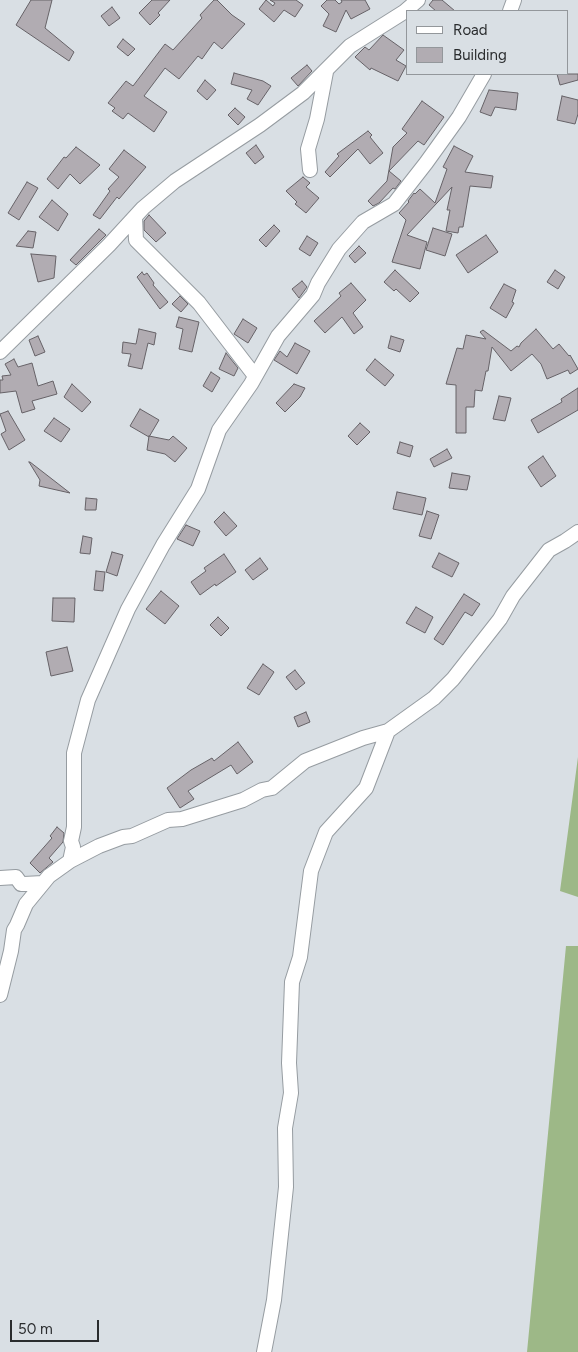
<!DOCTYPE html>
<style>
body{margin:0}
#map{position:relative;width:578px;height:1352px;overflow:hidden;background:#d9dfe4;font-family:Figtree,sans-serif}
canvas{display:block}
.legend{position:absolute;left:406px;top:10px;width:162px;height:65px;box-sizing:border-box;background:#d9dfe4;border:1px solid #93979b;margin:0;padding:6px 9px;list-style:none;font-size:15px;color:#2a2c2e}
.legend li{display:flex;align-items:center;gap:10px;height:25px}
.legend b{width:25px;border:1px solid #93979b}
.scale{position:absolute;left:10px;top:1320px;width:89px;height:22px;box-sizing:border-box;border:2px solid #2a2c2e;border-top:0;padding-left:6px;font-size:15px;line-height:18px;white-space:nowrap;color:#2a2c2e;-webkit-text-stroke:4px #d9dfe4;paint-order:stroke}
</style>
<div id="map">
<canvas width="578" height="1352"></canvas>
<ul class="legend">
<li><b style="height:6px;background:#fff"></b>Road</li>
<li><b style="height:14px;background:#b1acb2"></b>Building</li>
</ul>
<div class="scale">50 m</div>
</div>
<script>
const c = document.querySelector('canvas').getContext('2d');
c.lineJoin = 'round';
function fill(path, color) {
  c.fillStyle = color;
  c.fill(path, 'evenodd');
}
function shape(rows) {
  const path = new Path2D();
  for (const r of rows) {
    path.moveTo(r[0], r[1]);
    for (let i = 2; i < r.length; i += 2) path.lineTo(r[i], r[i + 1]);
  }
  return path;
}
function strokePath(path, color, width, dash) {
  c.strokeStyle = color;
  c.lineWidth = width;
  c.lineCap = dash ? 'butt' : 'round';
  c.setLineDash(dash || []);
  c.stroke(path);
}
fill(shape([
 [578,757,578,897,560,891],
 [566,946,578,946,578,1352,527,1352]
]), '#9db887');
const building = shape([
 [31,0,52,0,45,28,74,52,69,61,16,25,31,0],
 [152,0,170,0,158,13,160,15,150,25,139,13,152,0],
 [214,0,217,0,232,15,245,24,222,49,214,42,202,59,198,56,179,79,165,68,144,96,167,112,154,132,128,113,123,119,112,111,115,108,108,103,126,81,133,86,165,44,173,50,202,18,200,15,214,0],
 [266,0,273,6,275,3,270,0,296,0,303,5,295,17,284,10,274,22,259,9,266,0],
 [327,0,335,0,339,4,342,2,341,0,365,0,370,9,351,19,346,10,336,32,323,26,329,14,321,6,327,0],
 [433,0,442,0,455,11,436,11,429,5,433,0],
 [112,7,120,18,109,26,101,16,112,7],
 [383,35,404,50,396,60,406,66,398,81,371,68,370,70,355,57,365,47,369,50,383,35],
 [123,39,135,49,128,56,117,47,123,39],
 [307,65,312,71,298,86,291,78,307,65],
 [234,73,263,81,271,86,258,105,247,99,252,90,231,84,234,73],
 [557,74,578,74,578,80,560,85,557,74],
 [205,80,216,90,207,100,197,91,205,80],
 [489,90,518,93,516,110,495,107,491,116,480,112,489,90],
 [562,96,578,100,578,114,575,124,557,120,562,96],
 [422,101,444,117,424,145,418,141,389,171,401,181,395,189,393,188,379,203,373,206,368,201,387,181,393,147,407,133,402,129,422,101],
 [235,108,245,117,238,125,228,115,235,108],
 [368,131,372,135,370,137,383,153,370,164,358,149,330,177,325,172,339,156,337,154,368,131],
 [256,145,264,157,255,164,246,153,256,145],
 [454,146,473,156,465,172,493,176,491,188,470,186,463,227,459,227,458,233,446,231,450,210,447,210,452,187,407,235,427,242,420,269,392,262,406,220,399,213,409,202,408,201,414,193,415,194,420,189,435,203,447,169,443,167,454,146],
 [76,147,100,165,80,184,70,174,58,189,47,179,64,157,66,158,76,147],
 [124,150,146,167,119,199,117,197,100,219,93,215,110,191,108,189,119,177,109,169,124,150],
 [303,177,310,183,306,187,319,198,306,213,295,204,297,202,286,191,303,177],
 [27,182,38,188,19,220,8,213,27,182],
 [52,200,68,214,58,231,39,217,52,200],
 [149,215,166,233,156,242,144,230,144,221,149,215],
 [274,225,280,231,266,247,259,240,274,225],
 [433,228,452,234,445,256,426,250,433,228],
 [99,229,106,235,76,265,70,260,99,229],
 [28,231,36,232,33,248,16,246,28,231],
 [486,235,498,252,468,273,456,255,486,235],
 [307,236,318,243,310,256,299,249,307,236],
 [359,246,366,253,355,263,349,256,359,246],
 [31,254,56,256,54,278,38,282,31,254],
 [395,270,419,293,410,302,396,289,394,291,384,282,395,270],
 [555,270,565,277,558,289,547,282,555,270],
 [142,272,144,275,147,273,154,283,153,285,168,302,160,309,137,277,142,272],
 [302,281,307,287,299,298,292,289,302,281],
 [351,283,366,300,353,313,363,327,354,334,342,317,325,333,314,321,341,296,339,293,351,283],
 [504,284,516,290,512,302,514,303,506,318,490,308,504,284],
 [180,296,188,304,181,312,172,304,180,296],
 [179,317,199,322,192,352,179,349,183,329,176,327,179,317],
 [243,319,257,328,248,343,234,334,243,319],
 [139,329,156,333,154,345,148,343,142,369,128,366,131,354,122,353,123,342,136,344,139,329],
 [536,329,553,349,559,344,569,356,570,355,578,369,570,374,568,370,547,379,541,364,532,354,511,371,492,347,488,371,486,371,482,391,475,390,474,407,466,407,466,433,456,433,456,385,446,384,457,348,463,349,466,335,486,339,480,332,483,330,511,351,517,346,519,347,521,343,536,329],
 [38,336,45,352,35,356,29,340,38,336],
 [391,336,404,340,400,352,388,348,391,336],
 [295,343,310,351,297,374,274,360,280,351,287,357,295,343],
 [226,353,238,368,234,376,219,369,226,353],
 [14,359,18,367,32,363,38,386,53,381,57,394,32,401,35,409,22,413,16,391,0,393,0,380,3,380,2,376,11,375,5,364,14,359],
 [375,359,394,375,385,386,366,370,375,359],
 [211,372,220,378,212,392,203,386,211,372],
 [72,384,91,402,82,412,64,397,72,384],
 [294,384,305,388,300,397,285,412,276,403,294,384],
 [578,388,578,410,538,433,531,420,562,402,561,399,578,388],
 [499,396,511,398,505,421,493,419,499,396],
 [140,409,159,420,149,437,130,426,140,409],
 [8,411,25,440,9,450,1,434,6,431,0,414,8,411],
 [54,418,70,429,61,442,44,431,54,418],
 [360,423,370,432,357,445,348,436,360,423],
 [149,436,169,440,173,436,187,448,175,462,165,454,147,450,149,436],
 [400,442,413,446,410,457,397,453,400,442],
 [447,449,452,458,434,467,430,459,447,449],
 [543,456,556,476,541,487,528,467,543,456],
 [29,462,30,462,70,493,39,486,40,480,29,462],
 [452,473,470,476,467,490,449,488,452,473],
 [397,492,426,498,422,515,393,509,397,492],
 [86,498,97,499,96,510,85,510,86,498],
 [427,511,439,515,431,539,419,536,427,511],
 [224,512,237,526,226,536,214,522,224,512],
 [186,525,200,531,193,546,177,539,186,525],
 [83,536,92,538,90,554,80,553,83,536],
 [112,552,123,555,117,576,106,572,112,552],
 [439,553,459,563,452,577,432,567,439,553],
 [224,554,236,572,216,586,215,584,200,595,191,582,206,571,204,568,224,554],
 [260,558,268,569,253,580,245,570,260,558],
 [96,571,105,572,103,591,94,590,96,571],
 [161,591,179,606,165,624,146,609,161,591],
 [464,594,480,604,472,616,465,612,443,645,434,639,464,594],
 [53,598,75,598,74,622,52,621,53,598],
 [416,607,433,617,425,633,406,623,416,607],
 [218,617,229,628,221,636,210,625,218,617],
 [67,647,73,671,51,676,46,652,67,647],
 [263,664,274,672,259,695,247,688,263,664],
 [295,670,305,683,296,690,286,677,295,670],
 [306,712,310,722,298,727,294,717,306,712],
 [238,742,253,762,237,774,231,765,188,791,194,799,180,808,167,788,191,770,212,758,214,761,238,742],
 [57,827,64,833,63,842,49,858,53,862,40,873,30,863,52,838,50,836,57,827]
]);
fill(building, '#b1acb2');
strokePath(building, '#666267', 1);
const minor = shape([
 [510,11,514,0],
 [310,170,308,149,317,119,326,72],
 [135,217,136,240,199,303,255,376],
 [0,352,109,245,143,208,175,181,260,125,303,93,350,46,404,12,418,0],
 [70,861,99,846,123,837,132,836,168,820,182,819,243,800,262,790,272,788,305,761,363,738,388,731,434,698,453,679,500,619,513,596,549,550,565,541,578,532],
 [0,878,16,877,21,884,24,884,43,883],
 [0,995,11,951,14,930,17,925,26,904,49,876,70,861,73,847,71,841,74,827,74,753,88,700,128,609,163,545,198,489,219,430,251,384,278,336,313,295,318,283,339,249,363,222,394,204,426,163,459,117,484,74],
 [264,1352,274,1300,286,1187,285,1128,291,1093,289,1063,292,982,300,957,311,871,326,832,366,788,388,731]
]);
strokePath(minor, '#969ca1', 16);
strokePath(minor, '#fff', 14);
</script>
